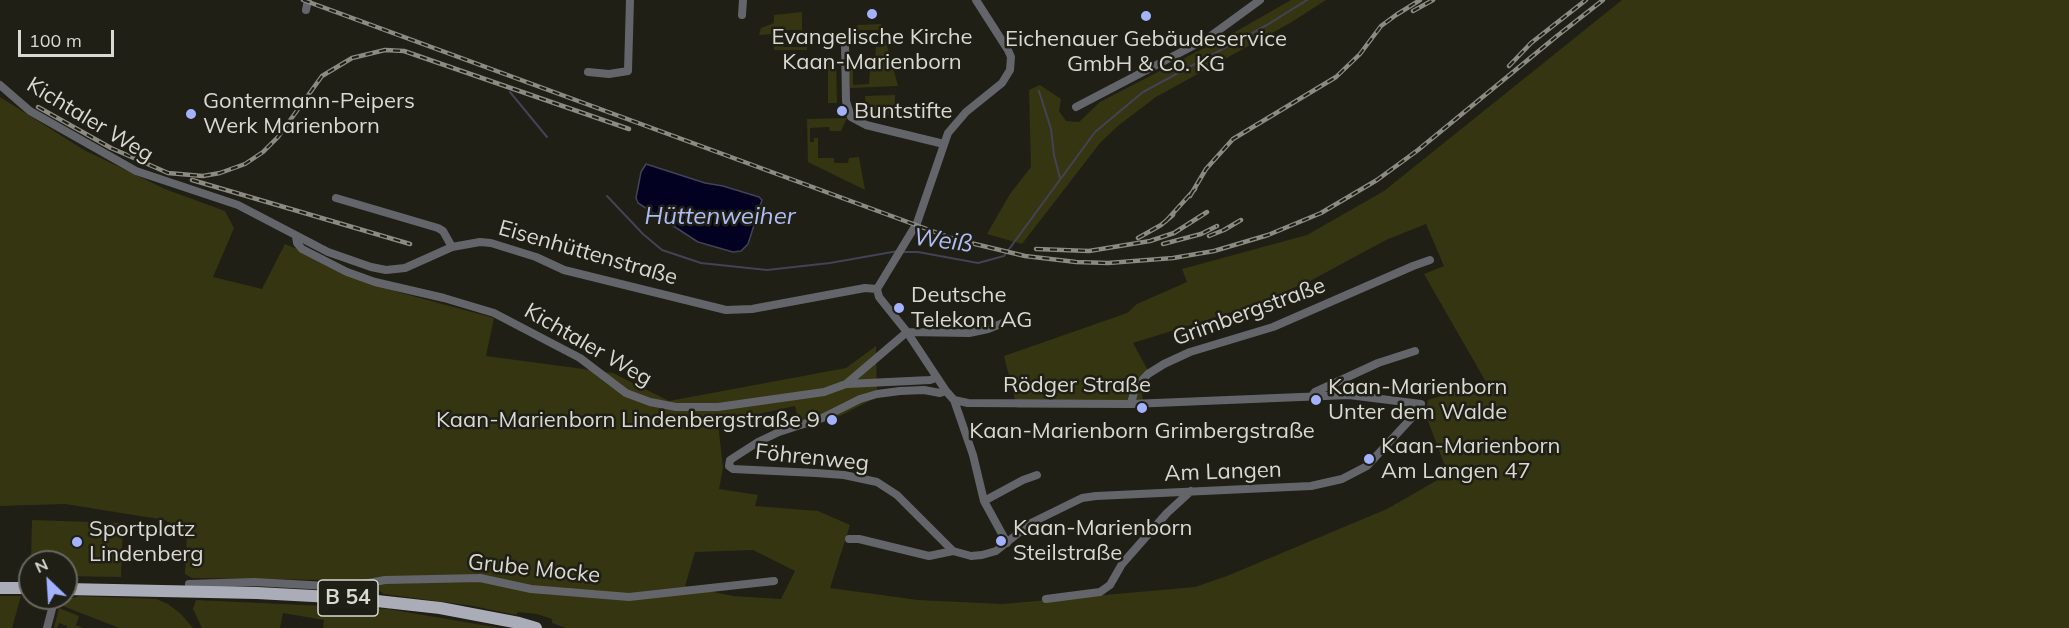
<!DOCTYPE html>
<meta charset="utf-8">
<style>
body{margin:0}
#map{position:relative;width:2069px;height:628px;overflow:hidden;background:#1f1f16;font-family:Mulish,sans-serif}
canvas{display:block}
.north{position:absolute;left:18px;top:550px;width:60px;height:60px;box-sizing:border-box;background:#1f1f16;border:2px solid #696962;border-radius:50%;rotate:335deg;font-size:16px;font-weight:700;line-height:24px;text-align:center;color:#d9d9d3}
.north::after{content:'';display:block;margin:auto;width:21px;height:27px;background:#a2b2fd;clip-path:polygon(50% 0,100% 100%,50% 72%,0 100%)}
.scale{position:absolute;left:18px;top:30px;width:96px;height:27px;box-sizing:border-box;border:3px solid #d9d9d3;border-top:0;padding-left:8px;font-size:18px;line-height:21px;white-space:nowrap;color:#d9d9d3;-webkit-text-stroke:4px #1f1f16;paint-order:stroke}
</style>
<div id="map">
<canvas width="2069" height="628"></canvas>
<div class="north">N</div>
<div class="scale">100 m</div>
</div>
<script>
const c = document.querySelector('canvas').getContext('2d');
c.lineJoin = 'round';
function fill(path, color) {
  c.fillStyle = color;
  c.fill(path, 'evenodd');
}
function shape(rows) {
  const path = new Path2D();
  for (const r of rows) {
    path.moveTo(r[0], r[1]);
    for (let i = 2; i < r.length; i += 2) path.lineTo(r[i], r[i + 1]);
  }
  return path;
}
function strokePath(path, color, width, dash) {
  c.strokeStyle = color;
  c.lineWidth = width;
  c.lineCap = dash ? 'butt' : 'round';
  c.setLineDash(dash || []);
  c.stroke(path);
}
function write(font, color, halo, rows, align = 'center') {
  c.font = font + ' Mulish,sans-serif';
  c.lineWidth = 5;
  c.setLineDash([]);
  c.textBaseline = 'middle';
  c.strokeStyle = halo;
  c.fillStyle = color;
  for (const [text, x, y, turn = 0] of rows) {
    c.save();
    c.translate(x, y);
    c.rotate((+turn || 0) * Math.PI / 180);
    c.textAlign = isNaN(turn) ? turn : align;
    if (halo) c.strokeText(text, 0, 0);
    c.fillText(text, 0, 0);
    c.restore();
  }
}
fill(shape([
 [1291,0,1326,0,1290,23,1156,97,1119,125,1100,143,1022,244,987,234,1010,194,1031,167,1029,90,1040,85,1061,99,1059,111,1066,121,1079,122,1100,102,1235,32],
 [1622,0,2069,0,2069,628,566,628,552,623,552,619,537,614,518,612,516,615,473,606,384,594,373,587,371,579,354,583,338,583,324,580,192,578,185,574,187,532,165,520,65,504,0,506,0,97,84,150,165,189,225,211,234,228,213,277,262,289,285,244,398,292,494,318,486,356,613,373,669,401,846,368,876,346,877,397,832,420,801,429,795,406,718,423,723,468,719,489,758,495,755,506,818,511,850,525,830,588,918,600,1003,604,1195,587,1227,576,1387,509,1448,474,1425,413,1428,400,1486,382,1424,274,1444,266,1426,224,1386,240,1310,281,1248,307,1133,343,1151,376,1142,386,1143,408,1017,408,1004,356,1127,313,1137,304,1187,282,1182,269,1307,235,1384,191],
 [753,550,795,571,781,599,733,596,685,586,695,552],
 [802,12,802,30,784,30,784,47,807,47,807,50,774,50,774,34,759,35,761,28,774,23,774,15],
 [881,24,898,86,850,88,849,64,853,64,853,85,869,84,870,71,868,62,875,62,876,47,881,47,882,44,884,44,884,38,880,35,880,30,859,30,857,34,859,39,854,35,854,30,858,25],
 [828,61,836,61,837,103,828,103],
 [895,95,895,115,866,116,865,96],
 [847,118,841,131,830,131,829,127,810,128,810,142,814,142,814,138,818,138,818,158,834,158,834,163,848,163,849,158,859,157,865,190,808,162,807,119],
 [32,520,123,523,121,577,66,576,66,562,31,562],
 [21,596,12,628,0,628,0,596],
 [79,596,156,599,168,604,180,613,193,628,119,628,63,606,66,600],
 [196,600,388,609,500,628,323,628,324,620,283,613,280,628,202,628,193,609],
 [59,608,79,616,76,625,83,628,67,628,67,626,59,623,57,628,54,628]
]), '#363511');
const water = shape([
 [646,164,705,183,723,186,759,197,762,200,748,244,741,251,733,252,698,242,638,203,636,198,641,172,646,164]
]);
fill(water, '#030121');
strokePath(water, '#434256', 1.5);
strokePath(shape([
 [1039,91,1051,129,1054,155,1060,178],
 [510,92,547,137],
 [607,196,643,234,662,250,701,263,767,270,830,263,898,251],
 [903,252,918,252,978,263,1004,256,1095,132,1143,92,1267,25,1307,0]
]), '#434256', 2);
strokePath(shape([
 [306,10,308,0],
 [742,15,743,0],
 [845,43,846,101,851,117,866,125,944,144],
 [588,72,609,74,628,71,630,0],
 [0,85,30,111,136,171,238,205,328,252,371,267,386,270,405,268,452,247,480,242,491,243,536,257,564,270,726,310,752,309,865,288,877,289],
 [1076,107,1208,38,1260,0],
 [336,198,438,228,443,231,452,247],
 [296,236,297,243,302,249,347,272,375,282,444,298,494,313,580,358,626,393,650,402,676,407,718,407,824,392,846,384,907,332],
 [877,289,879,297,907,332,946,391,954,400,968,403,1131,404,1349,395,1421,404,1418,411,1367,466,1342,479,1311,486,1096,496,1082,498,1031,523,996,551,982,555,971,556,953,551,897,495,877,482,844,475,816,473,733,469,729,466,730,460,758,442,779,432,822,418,860,399,877,394,900,391,924,390,940,393,946,391],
 [877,289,917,223,948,133,966,112,1002,83,1010,70,1011,57,1008,50,976,0],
 [907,332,969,333,988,329,1003,323],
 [847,384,930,380,936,378],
 [1312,396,1315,392,1378,363,1415,351],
 [954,400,973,455,984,501,1007,543],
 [1131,404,1135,388,1148,374,1164,364,1190,352,1273,327,1413,266,1430,260],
 [984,501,1023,480,1037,475],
 [849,539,859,539,929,556,953,551],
 [189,592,189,584,254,582,347,587,385,580,480,578,531,589,629,597,774,581],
 [1046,599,1100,592,1110,585,1122,564,1167,513,1191,491],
 [47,628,53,605,57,598]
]), '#64656a', 8);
strokePath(shape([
 [0,588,30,588],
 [66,589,257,593,350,598,440,608,519,623,536,628]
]), '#aaadb7', 12);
const rail = shape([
 [303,0,954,239,1025,256,1076,262,1108,263,1173,258,1214,251,1268,235,1321,213,1377,180,1418,150,1557,36,1603,0],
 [1413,11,1433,0],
 [1509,66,1531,43,1586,0],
 [38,107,111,148,168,173,203,176,220,173,245,164,263,152,278,137,322,76,352,58,385,50,404,51,629,129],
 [192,180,410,244],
 [1190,196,1206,169,1233,139,1336,77,1360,54,1381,26,1396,15,1420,0],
 [1166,221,1195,189],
 [1209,236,1224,230,1241,220],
 [1138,238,1161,225,1173,215],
 [1163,244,1201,234,1217,226],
 [1036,249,1089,251,1150,241,1174,233,1207,212]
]);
strokePath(rail, '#8b8b83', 4.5);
strokePath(rail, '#1f1f16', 2, [7]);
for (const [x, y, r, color] of [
 [872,14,6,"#a2b2fd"],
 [1146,16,6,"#a2b2fd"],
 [842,111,6,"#a2b2fd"],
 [191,114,6,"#a2b2fd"],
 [899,308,6,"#a2b2fd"],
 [1316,400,6,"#a2b2fd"],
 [1142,408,6,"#a2b2fd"],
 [832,420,6,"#a2b2fd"],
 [1369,459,6,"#a2b2fd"],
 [1001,541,6,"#a2b2fd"],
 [77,542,6,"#a2b2fd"]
]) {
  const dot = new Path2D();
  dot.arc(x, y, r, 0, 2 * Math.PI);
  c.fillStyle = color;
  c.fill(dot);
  strokePath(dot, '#1f1f16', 2);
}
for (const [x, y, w] of [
 [348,598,60]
]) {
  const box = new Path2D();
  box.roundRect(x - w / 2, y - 18, w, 36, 4.5);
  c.fillStyle = '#1f1f16';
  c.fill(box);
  strokePath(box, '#d9d9d3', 1.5);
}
write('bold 21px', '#d9d9d3', null, [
 ["B 54",348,598]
]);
write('22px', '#d9d9d3', '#1f1f16', [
 ["Evangelische Kirche",872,37,"center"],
 ["Kaan-Marienborn",872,62,"center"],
 ["Eichenauer Gebäudeservice",1146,39,"center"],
 ["GmbH & Co. KG",1146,64,"center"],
 ["Gontermann-Peipers",203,101],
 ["Werk Marienborn",203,126],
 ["Buntstifte",854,111],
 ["Deutsche",911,295],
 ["Telekom AG",911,320],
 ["Kaan-Marienborn",1328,387],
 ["Unter dem Walde",1328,412],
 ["Kaan-Marienborn Lindenbergstraße 9",820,420,"right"],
 ["Kaan-Marienborn Grimbergstraße",1142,431,"center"],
 ["Kaan-Marienborn",1381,446],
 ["Am Langen 47",1381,471],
 ["Kaan-Marienborn",1013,528],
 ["Steilstraße",1013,553],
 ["Sportplatz",89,529],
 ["Lindenberg",89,554]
], 'left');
write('22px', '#d9d9d3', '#1f1f16', [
 ["Kichtaler Weg",90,120,31],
 ["Eisenhüttenstraße",588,253,16],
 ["Grimbergstraße",1249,312,-20],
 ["Kichtaler Weg",588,345,30],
 ["Rödger Straße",1077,385],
 ["Föhrenweg",812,458,6],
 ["Am Langen",1223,472,-2],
 ["Grube Mocke",534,569,6]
]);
write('italic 24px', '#b0bdf5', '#1f1f16', [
 ["Hüttenweiher",720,217],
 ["Weiß",943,241,7]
]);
</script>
